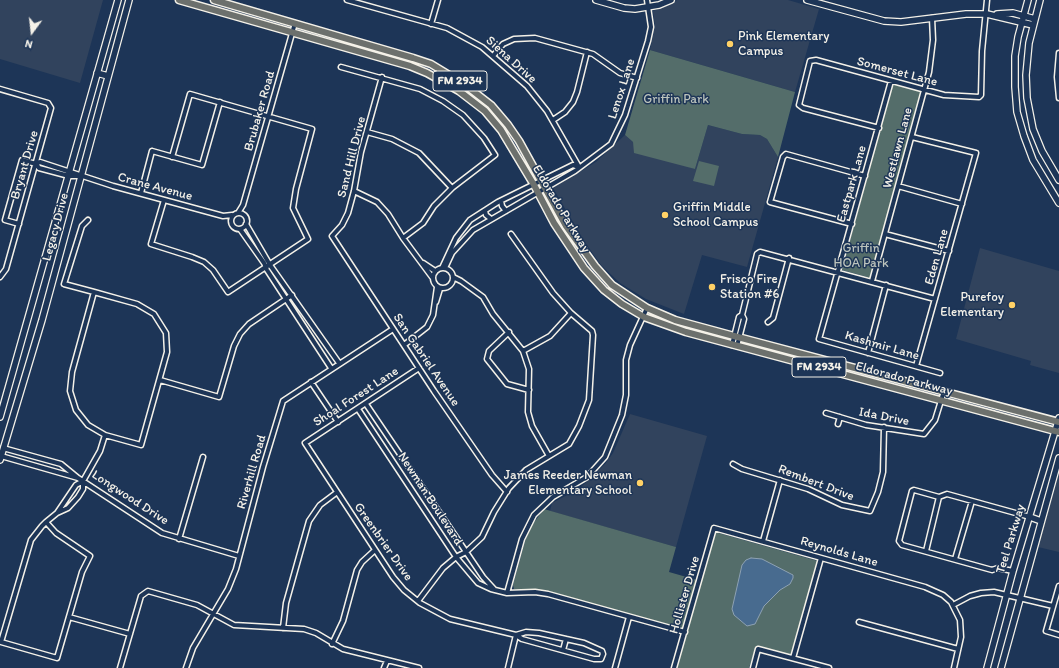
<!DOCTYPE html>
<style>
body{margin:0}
#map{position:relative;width:1059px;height:668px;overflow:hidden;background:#1d3557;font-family:Itim,sans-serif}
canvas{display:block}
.north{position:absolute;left:12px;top:12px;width:40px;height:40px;-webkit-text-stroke:3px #1d3557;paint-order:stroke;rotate:195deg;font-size:11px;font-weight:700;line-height:16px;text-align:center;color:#f4f1e8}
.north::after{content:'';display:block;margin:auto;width:14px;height:18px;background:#f4f1e8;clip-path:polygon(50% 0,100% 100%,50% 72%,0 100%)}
</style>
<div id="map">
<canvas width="1059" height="668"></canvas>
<div class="north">N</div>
</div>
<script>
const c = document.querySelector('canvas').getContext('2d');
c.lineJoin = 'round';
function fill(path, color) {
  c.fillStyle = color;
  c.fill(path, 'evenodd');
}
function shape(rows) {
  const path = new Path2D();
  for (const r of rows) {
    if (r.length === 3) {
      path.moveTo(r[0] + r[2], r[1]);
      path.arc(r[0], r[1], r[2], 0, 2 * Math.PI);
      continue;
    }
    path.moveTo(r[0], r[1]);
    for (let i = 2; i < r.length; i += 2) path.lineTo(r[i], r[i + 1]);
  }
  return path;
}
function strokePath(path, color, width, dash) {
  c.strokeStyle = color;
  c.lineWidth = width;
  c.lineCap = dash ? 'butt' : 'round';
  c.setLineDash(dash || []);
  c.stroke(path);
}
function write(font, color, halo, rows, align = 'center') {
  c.font = font + ' Itim,sans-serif';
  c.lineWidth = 3;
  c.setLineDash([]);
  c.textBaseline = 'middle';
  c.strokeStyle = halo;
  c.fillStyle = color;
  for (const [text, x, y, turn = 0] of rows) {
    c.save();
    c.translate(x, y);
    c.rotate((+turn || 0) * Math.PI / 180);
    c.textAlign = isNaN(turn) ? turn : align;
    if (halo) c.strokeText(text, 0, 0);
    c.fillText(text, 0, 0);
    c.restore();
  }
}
fill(shape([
 [0,0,103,0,80,83,0,59],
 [677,0,788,0,819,9,795,92,650,50,655,26,653,11,672,4],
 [708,125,742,134,760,135,767,139,778,157,747,267,702,255,684,314,646,299,620,283,601,265,584,241,553,188,596,162,625,135,633,142,635,147,695,169],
 [980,248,1059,271,1059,373,1030,365,1031,361,956,339],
 [630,414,707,436,676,547,550,511,552,503,579,489,605,464,613,453],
 [1059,474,1059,552,1038,547]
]), '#31435d');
fill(shape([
 [650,50,795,92,778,157,767,139,760,135,742,134,708,125,695,169,634,153,633,142,625,135],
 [893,83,922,91,871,278,842,270],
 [699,161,719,166,714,186,693,181],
 [544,509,676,547,669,572,697,580,683,629,548,592,514,589,513,585,526,538,532,525],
 [715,532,818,561,791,654,786,654,756,646,749,668,677,668]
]), '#546d6a');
const water = shape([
 [751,558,762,559,793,575,793,578,790,584,780,590,764,606,755,624,747,626,734,615,732,609,742,565,746,560,751,558]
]);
fill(water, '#486b8f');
strokePath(water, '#8da1b3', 1);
const street = shape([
 [347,0,447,28,482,47,527,86,547,111,579,167],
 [431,24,438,0],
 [1059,53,1057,77,1059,98],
 [493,56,503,44,514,39,535,38,593,54,620,73,637,78],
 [341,67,420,89,443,101,463,115,484,138,495,155,452,188,434,206,423,223,403,238],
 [382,77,361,152,354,191,348,213,342,225,332,236,434,391,492,475,507,492],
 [891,81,819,339,940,373],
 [0,89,48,103,51,108,6,269,0,277],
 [553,120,565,112,573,102,577,92,587,52],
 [879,128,803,108,799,105,810,61,816,60,944,95,979,97,981,95,982,51,987,0],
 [367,132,392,139,419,153,452,188],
 [912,137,976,153,916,366],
 [36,164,40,162,113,186,223,216,232,215],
 [36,164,39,168,69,176,80,176],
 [898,186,962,204],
 [354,191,377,202,388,214,403,238,432,277],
 [141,193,152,151,202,165,220,102],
 [164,200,151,244,192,257,204,262,213,270,228,292,308,239,293,208,296,189,312,129,190,94,172,157],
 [501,201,502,206,506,211],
 [485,211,486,215,491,219],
 [238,213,243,205,295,23],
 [239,221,8],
 [88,220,82,226,64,284,94,292,137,304,154,314,166,333,167,352,141,445,105,435,88,425,76,410,70,391,72,372,94,292],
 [19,224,5,220,22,160,36,164],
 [246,224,270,265,339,363],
 [852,224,770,202,783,157,786,154,865,176],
 [240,229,264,263,267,270,331,368],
 [885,234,949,251],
 [423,263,435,271],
 [443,278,10],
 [442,268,456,238,470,220,498,202,573,165,579,167],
 [445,268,452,253,473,230,575,171,611,144,625,115,648,41,651,27,647,0],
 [453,277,461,281,483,297,493,314,523,351,529,369,528,412,532,426,549,456],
 [872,281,929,72,933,40,932,18],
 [436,302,440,289],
 [768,322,773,318,789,258],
 [509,332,489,351,487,359,507,384,529,390],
 [404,345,427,327,433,315,437,287],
 [732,345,739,317,742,315,757,254,760,252,935,299],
 [737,346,744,319,742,315],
 [523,351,550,336,571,313],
 [868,353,886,285],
 [419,368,305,443,393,577,404,590,420,603,450,619,516,635,522,639,594,659,601,659,603,654,602,651,584,643,539,633,526,632,516,635],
 [160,380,219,397,234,346,240,334,249,324,292,295],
 [311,382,338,422],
 [366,404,483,577,494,589],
 [358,409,456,557,478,583,491,589,507,593,535,592,548,594,685,632],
 [826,413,866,425,924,434,935,420,944,391],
 [838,424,840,417],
 [3,448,61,464,78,478,162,533,239,556],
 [1,456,78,478],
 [733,464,742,469,808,489,842,505,870,511,878,492,883,472,884,427],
 [57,513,68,508,78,497,83,489,83,481,100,451,105,435],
 [46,522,56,533,90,556,82,572,57,658,1,642,31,540,42,526,46,522,57,513,76,485,83,481],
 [179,539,203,457],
 [763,541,780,480],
 [926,551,939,497],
 [955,559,972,501],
 [1013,571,998,568,992,570,902,545,899,541,912,491,914,490,939,497,947,494,1030,517],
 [1059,586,1046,631,1059,635],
 [507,593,522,539,534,515,553,497,587,477,605,457,622,415,626,395,626,360,630,345,647,308],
 [418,601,443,568,456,557,466,552,482,537,494,512,509,488,526,470,569,444,579,426,589,400,593,335,592,331,571,313,553,293,511,234],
 [953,605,970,596,981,593,994,592,1053,606],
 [69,617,130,634],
 [859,622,958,649],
 [283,628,286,603,309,521,320,505,336,493],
 [332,644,343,621,357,570,362,562,375,550],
 [563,650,566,639],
 [793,658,821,558],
 [120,668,141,596,148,591,197,605,234,625,304,629,316,633,343,649,419,668],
 [186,668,193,648,228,589,236,569,263,467,283,401,393,329],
 [384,668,387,661],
 [508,668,516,635],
 [615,668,629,617],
 [674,668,714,528,925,587,943,595,951,602,960,620,961,637,954,668],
 [753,668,758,649,829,668]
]);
const secondary = shape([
 [596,0,624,8,635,9,659,5,671,0],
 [807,0,884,21,901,22,966,14,987,14,1033,25],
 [1028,0,1018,37,1015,56,1015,87,1017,112,1024,136,1033,160,1059,203],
 [1040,0,1029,43,1026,75,1027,98,1033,129,1042,151,1059,180],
 [997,14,1013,13,1035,19],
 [97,73,108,76],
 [0,417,118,0],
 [0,460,42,320,129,0],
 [1030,517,1041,521],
 [987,668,1013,571,1059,418],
 [1001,668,1059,458]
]);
const primary = shape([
 [179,0,410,66,427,73,459,91,485,111,501,130,534,185,554,223,584,268,604,290,622,304,644,317,686,332,1059,432],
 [214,0,413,58,431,64,464,84,491,105,508,125,519,141,566,226,595,266,612,285,647,308,675,320,734,336,1059,422]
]);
strokePath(street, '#f4f1e8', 7);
strokePath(secondary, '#f4f1e8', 8);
strokePath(primary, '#f4f1e8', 9);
strokePath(street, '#1d3557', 4);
strokePath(secondary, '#1d3557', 5.5);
strokePath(primary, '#6c706d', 6);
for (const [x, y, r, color] of [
 [730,44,4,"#ffd166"],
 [665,215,4,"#ffd166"],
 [712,287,4,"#ffd166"],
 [1012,305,4,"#ffd166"],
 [640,483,4,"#ffd166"]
]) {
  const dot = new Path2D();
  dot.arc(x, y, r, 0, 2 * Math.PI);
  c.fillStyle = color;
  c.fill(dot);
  strokePath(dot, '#1d3557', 1.5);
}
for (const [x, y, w] of [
 [460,81,54],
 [819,367,54]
]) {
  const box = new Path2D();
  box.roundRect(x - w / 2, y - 10, w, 20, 3);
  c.fillStyle = '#1d3557';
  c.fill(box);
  strokePath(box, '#f4f1e8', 1);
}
write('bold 12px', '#f4f1e8', null, [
 ["FM 2934",460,81],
 ["FM 2934",819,367]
]);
write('13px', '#f4f1e8', '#1d3557', [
 ["Pink Elementary",738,37],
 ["Campus",738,52],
 ["Griffin Middle",673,208],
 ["School Campus",673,223],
 ["Frisco Fire",720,280],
 ["Station #6",720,295],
 ["Purefoy",1004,298,"right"],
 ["Elementary",1004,313,"right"],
 ["James Reeder Newman",632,476,"right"],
 ["Elementary School",632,491,"right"]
], 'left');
write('13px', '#f4f1e8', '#1d3557', [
 ["Siena Drive",511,60,42],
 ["Somerset Lane",897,72,15],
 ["Lenox Lane",622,89,-72],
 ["Brubaker Road",260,111,-74],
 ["Westlawn Lane",898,148,-75],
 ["Sand Hill Drive",352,157,-76],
 ["Bryant Drive",25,165,-74],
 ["Eastpark Lane",852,184,-74],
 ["Crane Avenue",155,187,15],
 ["Eldorado Parkway",561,209,59],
 ["Legacy Drive",56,227,-75],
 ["Eden Lane",937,257,-74],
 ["Kashmir Lane",882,346,16],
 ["San Gabriel Avenue",426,360,56],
 ["Eldorado Parkway",904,379,15],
 ["Shoal Forest Lane",356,397,-33],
 ["Ida Drive",884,417,11],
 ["Riverhill Road",252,472,-74],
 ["Rembert Drive",816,483,21],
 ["Longwood Drive",130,498,33],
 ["Newman Boulevard",430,499,57],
 ["Teel Parkway",1011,539,-73],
 ["Greenbrier Drive",383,542,55],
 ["Reynolds Lane",839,552,16],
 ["Hollister Drive",685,595,-74]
]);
write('13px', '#bcc3bc', '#1d3557', [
 ["Griffin Park",676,100],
 ["Griffin",861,249],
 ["HOA Park",861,264]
]);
</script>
